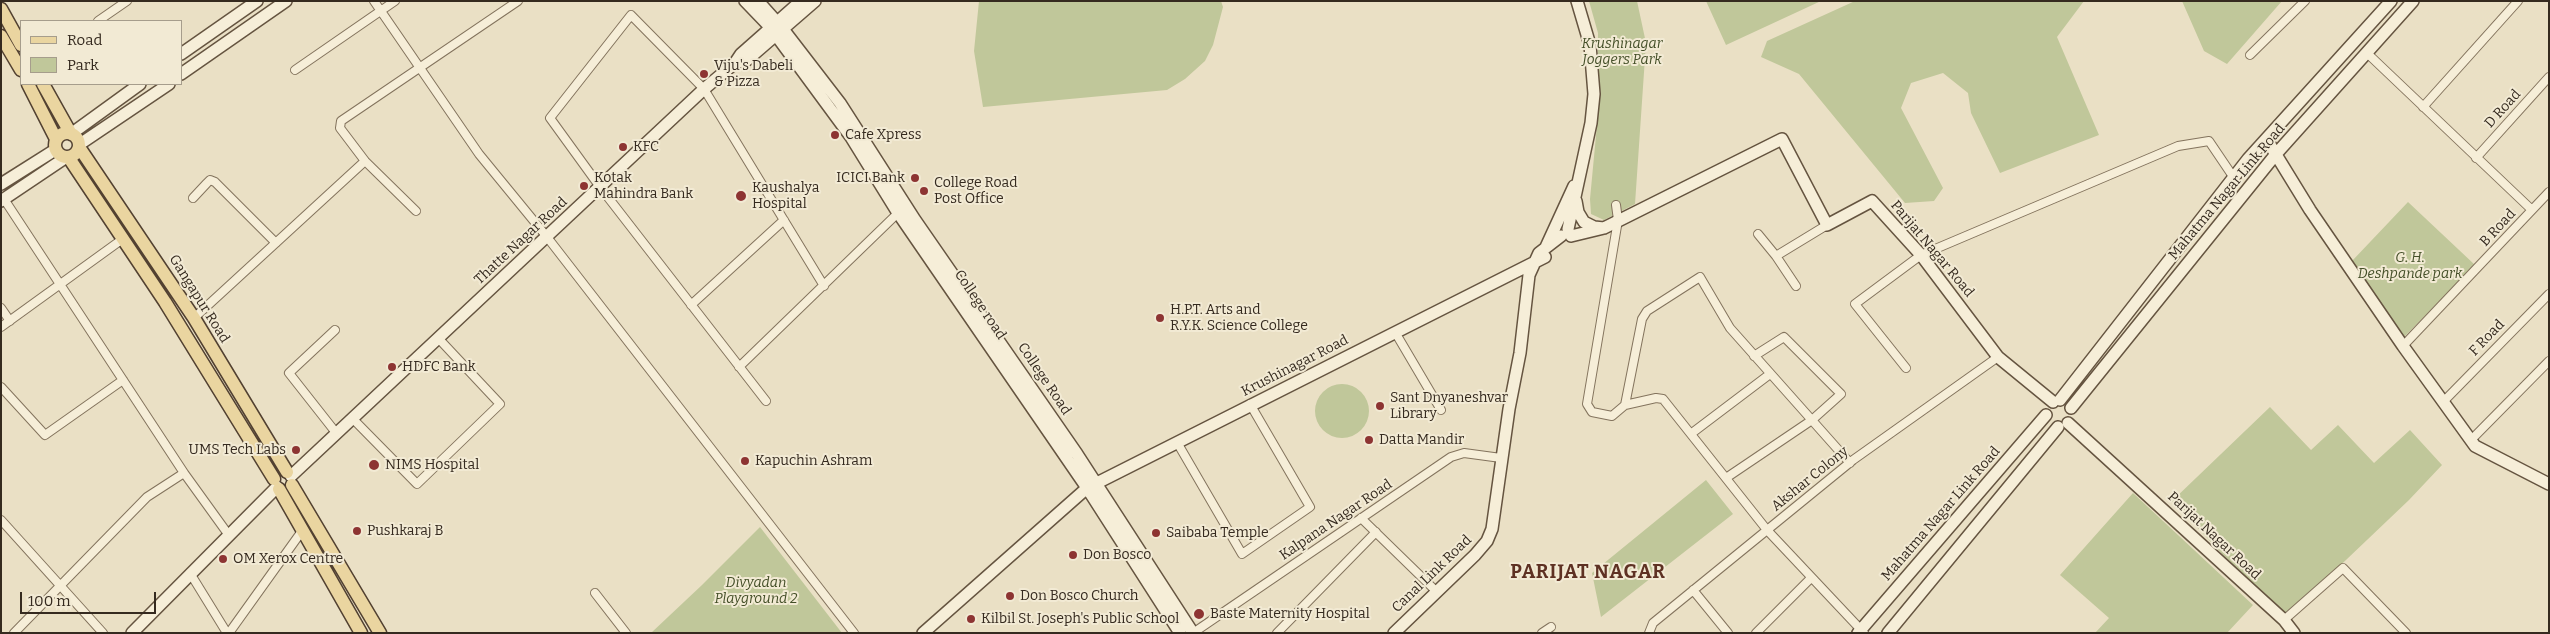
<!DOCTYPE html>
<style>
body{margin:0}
#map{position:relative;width:2550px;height:634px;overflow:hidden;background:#eae0c5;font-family:Bitter,serif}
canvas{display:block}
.frame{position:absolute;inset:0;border:2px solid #352a1f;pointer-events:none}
.legend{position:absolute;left:20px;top:20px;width:162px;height:65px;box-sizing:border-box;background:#f2ead4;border:1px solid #a69d8c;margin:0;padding:6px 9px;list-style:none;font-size:15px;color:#352a1f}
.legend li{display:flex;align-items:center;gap:10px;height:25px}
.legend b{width:25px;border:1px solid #a69d8c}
.scale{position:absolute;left:20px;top:592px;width:136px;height:22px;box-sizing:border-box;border:2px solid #352a1f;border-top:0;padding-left:6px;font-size:15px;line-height:18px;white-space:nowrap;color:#352a1f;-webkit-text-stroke:4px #f2ead4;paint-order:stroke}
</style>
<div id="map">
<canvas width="2550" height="634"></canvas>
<div class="frame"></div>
<ul class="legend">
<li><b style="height:6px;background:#ead5a0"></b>Road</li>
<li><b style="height:14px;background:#c0c79a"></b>Park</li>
</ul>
<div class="scale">100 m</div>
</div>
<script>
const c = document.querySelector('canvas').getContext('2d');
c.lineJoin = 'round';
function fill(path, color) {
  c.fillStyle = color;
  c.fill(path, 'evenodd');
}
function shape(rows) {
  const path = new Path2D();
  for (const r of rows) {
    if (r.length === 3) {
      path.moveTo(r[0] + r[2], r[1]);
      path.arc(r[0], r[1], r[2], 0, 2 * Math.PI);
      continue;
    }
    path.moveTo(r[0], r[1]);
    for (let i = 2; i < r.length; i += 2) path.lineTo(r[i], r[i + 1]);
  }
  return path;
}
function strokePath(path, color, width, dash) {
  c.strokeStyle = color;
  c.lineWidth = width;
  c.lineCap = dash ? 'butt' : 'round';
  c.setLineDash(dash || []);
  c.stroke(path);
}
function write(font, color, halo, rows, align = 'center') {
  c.font = font + ' Bitter,serif';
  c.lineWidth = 4;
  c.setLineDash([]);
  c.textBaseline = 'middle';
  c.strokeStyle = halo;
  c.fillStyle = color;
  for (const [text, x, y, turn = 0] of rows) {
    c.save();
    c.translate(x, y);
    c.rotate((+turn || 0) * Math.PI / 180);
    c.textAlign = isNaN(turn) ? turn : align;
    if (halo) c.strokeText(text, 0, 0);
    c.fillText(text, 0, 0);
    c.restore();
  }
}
fill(shape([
 [979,1,1221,1,1223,7,1213,45,1205,61,1185,79,1167,90,983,107,974,51],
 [1589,1,1637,1,1646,43,1635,204,1604,220,1591,214,1590,199,1597,125,1598,33],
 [1706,1,1821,1,1726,45],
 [1855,1,2084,1,2057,37,2099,135,2000,173,1971,113,1968,93,1943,73,1911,83,1901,108,1943,188,1934,201,1905,203,1799,74,1761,57,1767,41],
 [2182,1,2282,1,2227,64,2204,51],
 [2408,202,2475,265,2404,337,2352,261],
 [1342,411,27],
 [2270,407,2311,450,2338,425,2374,463,2410,430,2442,465,2409,500,2284,619,2172,501],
 [1706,480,1733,514,1601,617,1592,573],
 [2133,493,2253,605,2227,633,2095,633,2109,618,2060,575],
 [760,527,842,633,651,633,702,585]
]), '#c0c79a');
const street = shape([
 [374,1,479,154,547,237,854,633],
 [98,21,127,1],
 [2368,54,2532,210],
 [2250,55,2305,1],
 [295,70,395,1],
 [2423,107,2518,1],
 [2476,158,2549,77],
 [193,198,207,183,210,180,215,182,276,243],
 [4,199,184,473],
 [1616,205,1618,220,1587,404,1592,412,1612,416,1625,405,1642,319,1647,311,1700,277,1730,328,1850,463],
 [416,211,365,161,340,128,341,121,518,1],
 [1758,234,1776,256],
 [1796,286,1776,256,1827,225],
 [691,305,784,220],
 [1,308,10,321],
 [194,318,365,161],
 [1,327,124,238],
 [335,330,289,373,337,434],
 [1395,332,1441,410],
 [2403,346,2549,192],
 [739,367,898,213],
 [1906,368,1855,304,1921,255,2178,146,2209,141,2234,178],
 [1,387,45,435,123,380],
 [766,401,600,187,550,118,631,15,704,89,824,286],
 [2444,401,2549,294],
 [1625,405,1656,398,1663,399,1767,530,1864,633],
 [353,419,417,484,500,404,439,339],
 [1692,433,1770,374],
 [2471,440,2549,361],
 [1178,444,1242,554,1310,507,1250,404],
 [1726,478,1812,420,1841,394,1784,337,1754,356],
 [1361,518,1437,592],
 [1,520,103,633],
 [190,573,227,633],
 [1693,590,1728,633],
 [595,593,626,633],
 [2284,620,2343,568,2406,633],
 [14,633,147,497,184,473,228,534],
 [229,633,302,531],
 [1193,633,1451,457,1464,453,1501,458],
 [1277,633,1376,532],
 [1542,633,1551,627],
 [1649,633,1653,623,1853,460,1998,357],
 [1756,633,1811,578]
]);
const secondary = shape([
 [745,1,770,27,851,137,898,213,1087,488,1180,633],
 [758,1,783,29,840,103,915,220,1077,454,1193,633],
 [181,54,257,1],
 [735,63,747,60,815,1],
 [181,74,286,1],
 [71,134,140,84],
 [2267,140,2310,210,2403,346,2475,446,2549,484],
 [80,144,169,84],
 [1,184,55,150],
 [1,201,65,158],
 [1576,201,1578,212,1584,222,1594,227,1604,228],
 [1568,229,1591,123,1594,94,1590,45,1577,1],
 [1571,236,1604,228,1782,139,1827,225,1872,201,1921,255,1998,357,2053,402],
 [1546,247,1574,186],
 [2060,400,2248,159,2391,1],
 [2071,408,2276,154,2413,1],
 [2068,423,2284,620,2294,633],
 [291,476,704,89,735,63,741,54,801,1],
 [132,633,277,487],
 [923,633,1087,488,1545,257],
 [1394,633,1475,555,1487,541,1492,529,1509,409,1520,353,1529,275,1539,253,1561,236],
 [1858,633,2046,415],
 [1888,633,2058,427]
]);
const primary = shape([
 [1,9,21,45],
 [1,36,21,70],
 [28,84,56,139],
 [43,84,71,134],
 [67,145,12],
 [79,147,194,318,287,472],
 [69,158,165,302,274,479],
 [292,485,380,633],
 [279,489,361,633]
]);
strokePath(street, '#83735d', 10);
strokePath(secondary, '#655440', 14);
strokePath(primary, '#524131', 15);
strokePath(street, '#f6eed8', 8);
strokePath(secondary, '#f6eed8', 11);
strokePath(primary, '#ead5a0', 12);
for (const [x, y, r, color] of [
 [704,74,5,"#8d3432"],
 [835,135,5,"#8d3432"],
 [623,147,5,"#8d3432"],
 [915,178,5,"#8d3432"],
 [584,186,5,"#8d3432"],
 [924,191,5,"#8d3432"],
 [741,196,6,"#8d3432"],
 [1160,318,5,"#8d3432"],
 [392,367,5,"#8d3432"],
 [1380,406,5,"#8d3432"],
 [1369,440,5,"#8d3432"],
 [296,450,5,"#8d3432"],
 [745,461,5,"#8d3432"],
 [374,465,6,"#8d3432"],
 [357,531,5,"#8d3432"],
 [1156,533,5,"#8d3432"],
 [1073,555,5,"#8d3432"],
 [223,559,5,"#8d3432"],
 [1010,596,5,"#8d3432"],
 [1199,614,6,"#8d3432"],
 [971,619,5,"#8d3432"]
]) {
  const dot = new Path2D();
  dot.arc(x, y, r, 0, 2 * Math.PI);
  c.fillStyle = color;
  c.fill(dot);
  strokePath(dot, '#f2ead4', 2);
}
write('italic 14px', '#444f28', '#f2ead4', [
 ["Krushinagar",1622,44],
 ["Joggers Park",1622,60],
 ["G. H.",2410,258],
 ["Deshpande park",2410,274],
 ["Divyadan",756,583],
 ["Playground 2",756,599]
]);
write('14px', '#352a1f', '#f2ead4', [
 ["Viju's Dabeli",714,66],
 ["& Pizza",714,82],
 ["Cafe Xpress",845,135],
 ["KFC",633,147],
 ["Kotak",594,178],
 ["Mahindra Bank",594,194],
 ["ICICI Bank",905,178,"right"],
 ["College Road",934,183],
 ["Post Office",934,199],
 ["Kaushalya",752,188],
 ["Hospital",752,204],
 ["H.P.T. Arts and",1170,310],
 ["R.Y.K. Science College",1170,326],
 ["HDFC Bank",402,367],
 ["Sant Dnyaneshvar",1390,398],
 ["Library",1390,414],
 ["Datta Mandir",1379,440],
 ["UMS Tech Labs",286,450,"right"],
 ["Kapuchin Ashram",755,461],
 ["NIMS Hospital",385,465],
 ["Pushkaraj B",367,531],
 ["Saibaba Temple",1166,533],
 ["Don Bosco",1083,555],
 ["OM Xerox Centre",233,559],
 ["Don Bosco Church",1020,596],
 ["Baste Maternity Hospital",1210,614],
 ["Kilbil St. Joseph's Public School",981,619]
], 'left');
write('14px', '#352a1f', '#f2ead4', [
 ["D Road",2503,109,-48],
 ["Mahatma Nagar Link Road",2227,192,-50],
 ["B Road",2498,228,-47],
 ["Thatte Nagar Road",521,241,-43],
 ["Parijat Nagar Road",1932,249,50],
 ["Gangapur Road",199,299,58],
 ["College road",980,305,56],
 ["F Road",2487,338,-46],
 ["Krushinagar Road",1295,366,-27],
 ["College Road",1044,379,56],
 ["Akshar Colony",1810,479,-39],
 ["Mahatma Nagar Link Road",1941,514,-49],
 ["Kalpana Nagar Road",1336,520,-34],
 ["Parijat Nagar Road",2214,536,43],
 ["Canal Link Road",1432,574,-44]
]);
c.letterSpacing = '1px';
write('bold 19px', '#5e3123', '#f2ead4', [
 ["PARIJAT NAGAR",1588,573]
]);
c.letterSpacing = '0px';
</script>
